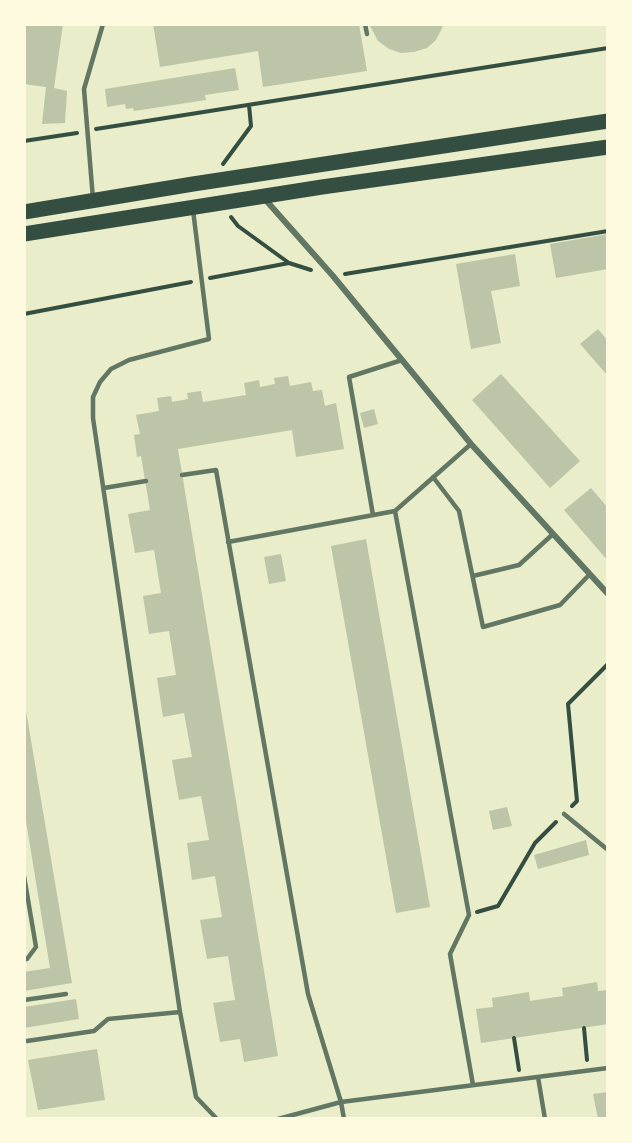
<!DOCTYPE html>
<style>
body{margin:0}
#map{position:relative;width:632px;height:1143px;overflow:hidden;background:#e9edc9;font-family:Raleway,sans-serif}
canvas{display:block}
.frame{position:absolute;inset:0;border:26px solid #fefae0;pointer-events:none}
</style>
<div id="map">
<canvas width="632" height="1143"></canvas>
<div class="frame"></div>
</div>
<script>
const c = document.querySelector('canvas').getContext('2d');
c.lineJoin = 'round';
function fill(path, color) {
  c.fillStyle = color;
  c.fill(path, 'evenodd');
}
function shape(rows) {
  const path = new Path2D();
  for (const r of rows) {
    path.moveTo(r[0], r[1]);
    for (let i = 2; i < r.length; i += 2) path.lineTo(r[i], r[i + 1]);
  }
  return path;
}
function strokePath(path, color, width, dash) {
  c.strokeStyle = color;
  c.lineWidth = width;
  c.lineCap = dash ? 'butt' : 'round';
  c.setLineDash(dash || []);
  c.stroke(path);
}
fill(shape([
 [24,24,63,24,54,88,67,91,65,123,42,124,46,87,24,84],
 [153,24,359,24,367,71,263,87,258,51,160,67],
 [369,24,444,24,436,40,427,48,414,52,401,53,389,49,378,41],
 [235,68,239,90,205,95,206,100,134,111,133,108,126,109,125,104,107,107,105,89],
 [608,234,608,269,556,278,550,244],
 [515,254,520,286,491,291,501,343,471,349,456,264],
 [598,329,608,341,608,376,580,344],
 [501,374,580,461,550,488,472,400],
 [288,376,290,386,311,382,313,391,322,390,325,406,336,403,344,449,296,457,292,430,178,449,278,1056,244,1062,240,1039,220,1042,213,1003,235,1000,228,956,207,959,200,920,222,917,215,876,192,880,187,843,209,840,201,796,179,800,172,760,192,757,184,713,163,717,157,678,176,675,169,631,149,634,143,596,161,593,154,550,135,553,128,514,150,510,141,456,137,457,134,435,140,434,136,415,159,411,157,398,171,396,172,402,188,399,187,393,201,391,203,402,246,395,244,383,259,380,260,387,275,384,274,378],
 [374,409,378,424,364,428,360,413],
 [591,488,608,508,608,561,564,510],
 [366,539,430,907,396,913,331,546],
 [281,554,286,581,269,584,264,557],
 [24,699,72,983,24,991,24,972,50,968,24,809],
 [507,807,512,826,493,830,489,811],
 [586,840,589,855,538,869,534,855],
 [597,982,598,991,608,990,608,1024,481,1043,476,1009,493,1007,492,998,529,992,530,1001,563,996,562,988],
 [76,999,79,1019,24,1028,24,1007],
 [97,1049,105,1100,38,1110,28,1060],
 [608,1092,608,1119,598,1119,593,1094]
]), '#bcc5a7');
strokePath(shape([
 [96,129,608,48],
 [24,141,77,133],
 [223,164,251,126,249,105],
 [231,217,238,226,289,263],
 [345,274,608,231],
 [210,278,289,263,311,270],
 [24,314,191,282],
 [572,806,577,801,568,704,608,664],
 [477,912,498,906,535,843,556,822],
 [584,1028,587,1060],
 [514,1038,519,1070]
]), '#344e41', 4);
strokePath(shape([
 [365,24,367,34],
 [93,199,84,89,103,24],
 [193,210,209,339,129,360,111,369,100,382,93,397,93,418,180,1012,196,1097,217,1119],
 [471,444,395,511,469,915,450,954,473,1085],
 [182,475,216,470,308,994,341,1102,344,1119],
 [433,477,459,511,483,627,560,605,590,574],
 [104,488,146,481],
 [373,515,349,377,402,360],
 [228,542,395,511],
 [473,576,519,565,553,534],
 [564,814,608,850],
 [24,876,36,947,27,959,24,959],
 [24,1000,66,994],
 [27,1041,94,1031,108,1019,180,1012],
 [538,1077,545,1119],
 [278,1119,341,1102,608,1068]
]), '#617663', 4.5);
strokePath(shape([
 [263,197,333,276,471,444,608,594]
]), '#617663', 6);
strokePath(shape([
 [24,212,193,184,608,121],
 [24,234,322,187,608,147]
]), '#344e41', 15);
</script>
